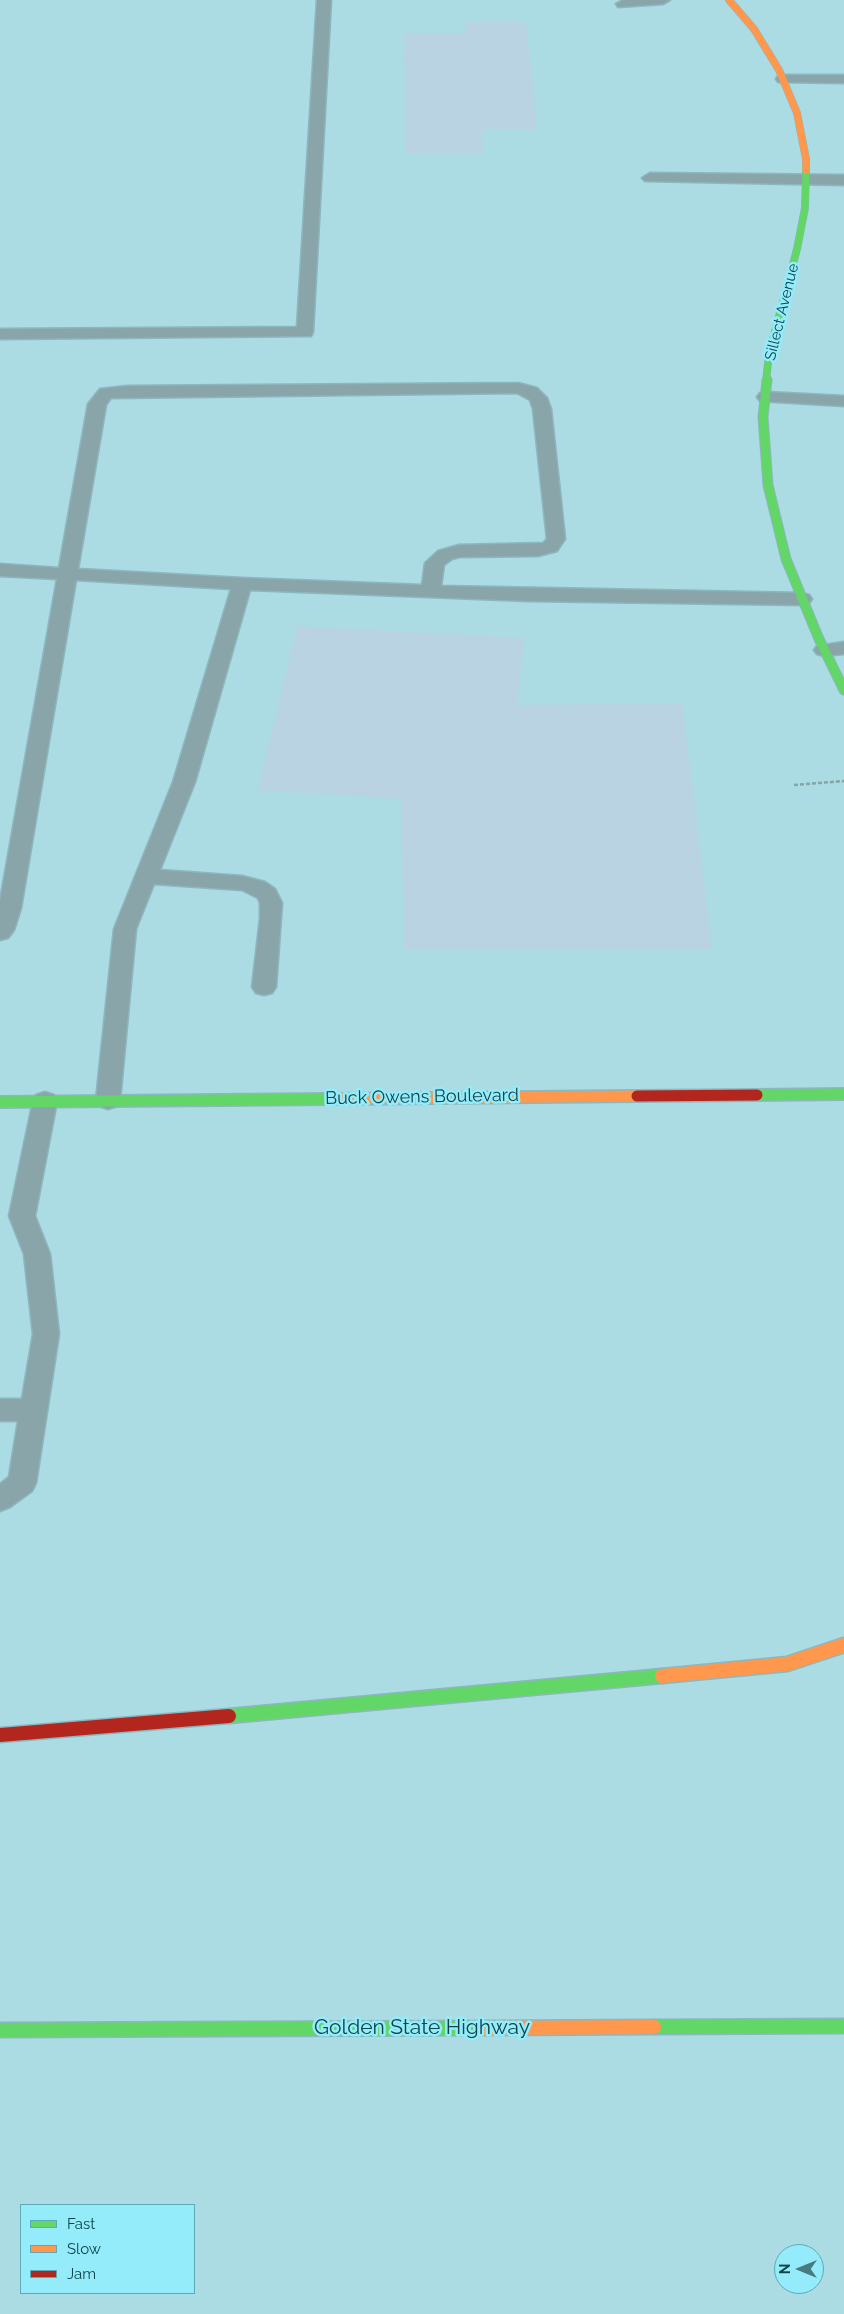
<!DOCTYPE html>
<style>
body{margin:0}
#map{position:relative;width:844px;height:2314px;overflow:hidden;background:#abdbe3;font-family:Raleway,sans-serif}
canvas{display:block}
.legend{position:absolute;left:20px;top:2204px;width:175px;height:90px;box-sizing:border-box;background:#94ecfa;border:1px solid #60a9b4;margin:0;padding:6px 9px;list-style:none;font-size:15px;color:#11454c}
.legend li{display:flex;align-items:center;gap:10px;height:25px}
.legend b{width:25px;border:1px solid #60a9b4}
.north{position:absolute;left:774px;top:2244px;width:50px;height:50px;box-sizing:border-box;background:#94ecfa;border:1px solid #60a9b4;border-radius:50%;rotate:270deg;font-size:14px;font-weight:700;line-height:20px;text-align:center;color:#11454c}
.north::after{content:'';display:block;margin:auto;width:18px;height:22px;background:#477a81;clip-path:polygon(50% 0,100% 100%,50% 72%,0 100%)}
</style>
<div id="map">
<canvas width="844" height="2314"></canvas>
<ul class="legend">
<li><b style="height:6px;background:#63d668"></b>Fast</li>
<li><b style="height:6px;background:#ff974d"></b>Slow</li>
<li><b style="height:6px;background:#b3261e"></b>Jam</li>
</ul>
<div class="north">N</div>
</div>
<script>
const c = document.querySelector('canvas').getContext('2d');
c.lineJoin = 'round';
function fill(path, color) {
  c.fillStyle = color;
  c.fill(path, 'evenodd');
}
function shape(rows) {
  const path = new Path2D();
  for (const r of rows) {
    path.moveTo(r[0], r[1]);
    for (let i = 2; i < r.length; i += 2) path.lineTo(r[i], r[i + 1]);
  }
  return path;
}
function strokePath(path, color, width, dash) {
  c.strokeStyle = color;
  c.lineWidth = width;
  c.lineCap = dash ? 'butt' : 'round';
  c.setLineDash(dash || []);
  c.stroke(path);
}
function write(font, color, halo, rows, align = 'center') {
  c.font = font + ' Raleway,sans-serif';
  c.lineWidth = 5;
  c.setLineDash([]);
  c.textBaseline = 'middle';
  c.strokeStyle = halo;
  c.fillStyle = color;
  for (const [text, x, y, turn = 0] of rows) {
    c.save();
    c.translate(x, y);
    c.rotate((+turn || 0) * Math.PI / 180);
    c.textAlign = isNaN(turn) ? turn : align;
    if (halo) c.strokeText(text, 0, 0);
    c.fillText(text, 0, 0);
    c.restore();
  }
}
fill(shape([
 [465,22,526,22,537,130,481,130,483,153,406,153,404,34,465,34],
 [297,626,525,638,517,705,682,703,712,949,404,949,401,799,258,790]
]), '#b9d3e2');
const lane = shape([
 [317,0,331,0,313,332,311,336,0,339,0,329,297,327,317,0],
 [623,0,670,0,663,4,618,7,616,4,623,0],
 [783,75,844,75,844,83,778,82,776,79,778,76,783,75],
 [650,173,844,175,844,185,645,181,642,178,650,173],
 [518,383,537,388,547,398,551,409,565,539,557,551,538,556,460,557,452,559,444,565,441,586,802,593,809,595,812,599,809,603,802,605,529,601,250,590,195,782,160,870,242,876,265,882,275,889,282,903,276,987,272,993,264,995,256,993,252,987,260,919,260,903,258,898,242,890,154,884,136,929,120,1100,117,1106,108,1109,99,1106,96,1100,114,929,173,782,231,589,76,580,21,908,14,930,8,938,0,940,0,901,57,579,0,576,0,564,59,568,88,404,100,389,127,386,518,383],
 [517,393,530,400,533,409,547,539,543,543,459,545,438,551,425,563,422,585,242,578,78,569,106,405,111,398,517,393],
 [766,392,844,396,844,406,760,401,757,397,760,393,766,392],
 [844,642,844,654,824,656,817,654,814,650,817,646,844,642],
 [45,1092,54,1095,57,1101,35,1216,50,1254,59,1334,36,1483,32,1491,10,1507,0,1511,0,1484,9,1477,18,1421,0,1421,0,1399,22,1399,33,1334,24,1254,9,1216,33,1101,36,1095,45,1092]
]);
const fastFar3 = shape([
 [766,381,769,354,797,249,805,208,806,170]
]);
const fastFar2 = shape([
 [767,380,763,417,768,485,786,559,819,639,844,690]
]);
const fastFar1 = shape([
 [757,1095,844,1094],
 [0,1102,330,1099]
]);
const fast = shape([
 [229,1716,662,1676],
 [654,2027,844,2026],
 [0,2030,484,2028]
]);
const slowFar2 = shape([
 [729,0,754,29,779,70,797,113,806,159,806,170]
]);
const slowFar1 = shape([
 [330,1099,637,1096]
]);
const slow = shape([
 [662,1676,787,1664,844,1645],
 [484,2028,654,2027]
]);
const jamFar1 = shape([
 [637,1096,757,1095]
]);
const jam = shape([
 [0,1735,229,1716]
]);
strokePath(lane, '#8db7be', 3);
strokePath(fastFar3, '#8db7be', 8);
strokePath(fastFar2, '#8db7be', 11);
strokePath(fastFar1, '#8db7be', 14);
strokePath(fast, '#8db7be', 17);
strokePath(slowFar2, '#8db7be', 8);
strokePath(slowFar1, '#8db7be', 14);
strokePath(slow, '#8db7be', 17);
strokePath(jamFar1, '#8db7be', 14);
strokePath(jam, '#8db7be', 17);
strokePath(shape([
 [794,785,844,781]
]), '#87a4a8', 2.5, [4, 2]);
fill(lane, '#8aa5a9');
strokePath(fastFar3, '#63d668', 7);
strokePath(fastFar2, '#63d668', 9);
strokePath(fastFar1, '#63d668', 11);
strokePath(fast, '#63d668', 14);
strokePath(slowFar2, '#ff974d', 7);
strokePath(slowFar1, '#ff974d', 11);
strokePath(slow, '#ff974d', 14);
strokePath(jamFar1, '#b3261e', 11);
strokePath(jam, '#b3261e', 14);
write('15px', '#11454c', '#94ecfa', [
 ["Sillect Avenue",782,312,-76]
]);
write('18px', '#11454c', '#94ecfa', [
 ["Buck Owens Boulevard",422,1097,-1]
]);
write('21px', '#11454c', '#94ecfa', [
 ["Golden State Highway",422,2028]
]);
</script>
